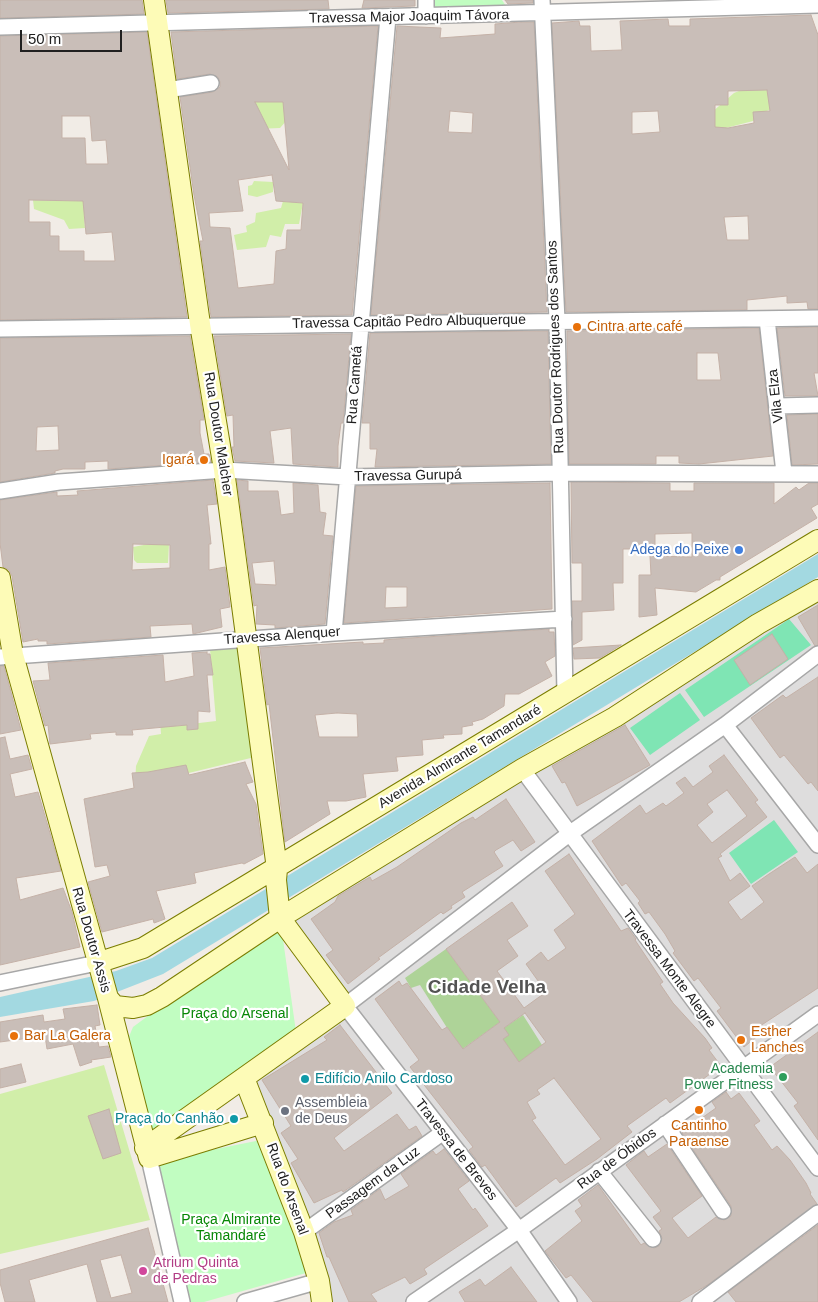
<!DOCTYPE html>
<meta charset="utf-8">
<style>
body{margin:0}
#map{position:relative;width:818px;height:1302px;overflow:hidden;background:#f1ece6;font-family:Helvetica,sans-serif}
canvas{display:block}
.scale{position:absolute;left:20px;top:30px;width:102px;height:22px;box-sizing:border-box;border:2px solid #202020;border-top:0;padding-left:6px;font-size:15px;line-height:18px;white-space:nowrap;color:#202020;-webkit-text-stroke:4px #fff;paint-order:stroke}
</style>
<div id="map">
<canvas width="818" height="1302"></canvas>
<div class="scale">50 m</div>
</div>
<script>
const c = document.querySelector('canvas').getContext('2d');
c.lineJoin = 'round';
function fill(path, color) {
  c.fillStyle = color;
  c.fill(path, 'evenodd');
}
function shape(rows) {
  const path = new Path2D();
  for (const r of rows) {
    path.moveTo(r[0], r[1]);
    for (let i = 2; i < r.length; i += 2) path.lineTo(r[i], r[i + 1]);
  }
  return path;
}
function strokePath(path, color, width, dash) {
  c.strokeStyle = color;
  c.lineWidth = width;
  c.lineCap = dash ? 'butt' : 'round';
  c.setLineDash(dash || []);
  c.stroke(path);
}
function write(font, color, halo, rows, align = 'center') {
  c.font = font + ' Helvetica,sans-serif';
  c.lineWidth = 4.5;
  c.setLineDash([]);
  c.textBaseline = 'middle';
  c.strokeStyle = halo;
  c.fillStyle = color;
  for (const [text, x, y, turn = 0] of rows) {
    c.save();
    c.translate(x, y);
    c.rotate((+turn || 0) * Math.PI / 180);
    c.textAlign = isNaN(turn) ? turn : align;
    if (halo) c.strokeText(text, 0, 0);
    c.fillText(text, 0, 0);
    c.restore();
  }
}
fill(shape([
 [818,590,818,1302,322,1302,244,1078,345,1006,280,918]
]), '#dedddd');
fill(shape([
 [751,86,771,86,774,108,764,112,753,121,722,129,702,126,711,113,734,93],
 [273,93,284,95,287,120,280,128,255,129,255,102,272,102],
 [254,181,273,182,273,192,257,197,248,195,248,186,252,185],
 [33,200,91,201,84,216,85,228,69,229,64,220,34,209],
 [283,201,303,203,299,224,285,224,281,237,270,235,266,247,237,250,234,235,247,232,246,226,255,222,256,213,281,208],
 [149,544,169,544,168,563,137,563,134,560,133,547],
 [245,646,259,756,135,786,136,766,149,736,161,734,160,720,174,726,216,721,210,649],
 [104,1065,150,1220,0,1254,0,1094]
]), '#d1eea9');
fill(shape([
 [446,949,500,1022,461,1050,420,985,411,988,405,978],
 [523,1015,542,1045,518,1063,508,1047,485,1053,508,1035,504,1028]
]), '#aed398');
fill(shape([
 [427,0,502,0,511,14,426,16],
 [280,918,296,1032,154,1136,128,1039,133,1027],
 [261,1140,313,1271,204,1302,189,1302,151,1162]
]), '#c1fdc1');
fill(shape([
 [789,619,811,645,704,717,685,690],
 [680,693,700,720,650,755,630,728],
 [774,820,798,852,751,884,729,853]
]), '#7fe5b4');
fill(shape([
 [818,554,818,577,163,974,94,1001,0,1017,0,997,116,971,152,958]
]), '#a3d9e1');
const building = shape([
 [0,0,142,0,144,14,0,18,0,0],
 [166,0,328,0,329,9,168,13,166,0],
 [364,0,415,0,415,6,362,8,364,0],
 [505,0,533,0,533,3,508,4,505,0],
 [811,15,818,35,818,309,808,309,807,302,787,303,787,296,747,300,747,310,566,312,552,23,579,21,580,26,590,26,591,51,622,50,620,21,668,19,669,26,690,26,690,19,811,15],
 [767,90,770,111,753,112,754,123,728,128,715,127,715,105,728,105,728,91,767,90],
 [658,111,660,132,632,134,632,112,658,111],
 [748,216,749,240,727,240,724,217,748,216],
 [521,22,534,22,547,312,371,315,397,26,441,28,440,38,495,34,495,24,521,22],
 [450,111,473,113,472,133,448,132,450,111],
 [378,26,352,315,211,317,200,241,203,241,194,195,180,97,213,92,220,87,220,82,218,77,210,74,177,79,171,32,378,26],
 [255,102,283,102,289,170,255,102],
 [272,175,276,201,303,203,301,230,287,230,286,249,276,251,274,284,238,288,230,228,210,227,209,213,243,211,238,180,272,175],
 [147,32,187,317,0,320,0,36,147,32],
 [62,116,90,116,92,141,106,140,108,164,86,164,85,138,62,138,62,116],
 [29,200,83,201,86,234,112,232,115,261,84,261,84,251,59,251,59,236,50,236,50,222,29,222,29,200],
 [818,327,818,373,814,373,818,396,785,396,777,328,818,327],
 [759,328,773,456,699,464,679,463,679,456,656,456,656,464,569,464,567,331,759,328],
 [697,353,718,353,721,380,697,380,697,353],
 [548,331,551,464,375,467,377,449,370,449,370,423,362,423,370,333,548,331],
 [351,334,343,423,341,423,338,446,338,467,293,464,291,428,270,431,274,463,235,461,232,447,234,447,233,415,227,416,214,336,351,334],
 [190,336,204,420,200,420,200,433,204,454,209,454,211,462,108,469,108,461,85,462,85,469,63,469,55,471,55,473,0,482,0,338,190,336],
 [58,426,59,450,36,451,37,427,58,426],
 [818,414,818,464,792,465,787,415,818,414],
 [213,480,217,504,207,505,211,544,209,544,209,570,225,567,230,607,220,609,222,627,193,634,192,624,150,626,151,637,47,644,47,641,38,641,38,639,23,642,12,576,9,570,3,567,0,543,0,500,57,492,57,496,78,495,77,491,213,480],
 [133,544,170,545,170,568,132,570,133,544],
 [237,480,248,481,248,491,278,491,281,515,294,513,293,483,318,485,320,512,326,513,323,535,333,536,325,624,275,628,275,625,256,624,257,605,254,606,237,480],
 [274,561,276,585,255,584,252,563,274,561],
 [571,482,670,483,670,491,694,491,694,483,774,483,774,504,796,487,799,490,809,483,818,483,818,504,811,508,817,518,720,577,720,580,716,580,696,592,655,588,657,615,639,617,639,575,651,575,650,556,692,557,692,533,655,534,655,549,623,549,623,583,613,583,614,610,582,612,582,640,573,645,572,601,582,601,582,563,572,563,571,482],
 [550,483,552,609,344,623,356,486,550,483],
 [386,587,407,587,407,607,385,608,386,587],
 [818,605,818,645,815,646,798,617,818,605],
 [549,629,549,632,554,632,555,656,545,662,552,676,519,694,505,694,504,706,483,719,472,722,473,725,462,727,462,734,443,735,444,738,422,740,423,755,396,757,398,771,363,774,366,797,346,801,327,801,330,814,285,842,269,704,267,705,260,648,363,642,363,644,384,643,384,640,395,639,549,629],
 [337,713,357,714,358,737,319,737,315,715,337,713],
 [772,634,788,659,750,685,734,660,772,634],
 [621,645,600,658,574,659,573,648,621,645],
 [207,652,207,654,210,654,213,675,207,675,210,712,198,711,198,729,187,730,187,725,132,730,133,735,116,735,116,732,90,734,91,739,50,744,48,725,45,726,33,681,50,680,48,663,163,655,165,682,194,676,192,653,207,652],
 [0,666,4,666,21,730,0,734,0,666],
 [818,677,818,791,811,782,808,784,784,755,780,758,751,718,783,695,786,698,818,677],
 [625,725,650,765,577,806,565,782,562,783,552,766,625,725],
 [5,737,10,759,28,755,32,769,10,774,15,797,38,792,61,871,16,878,20,900,63,888,72,912,80,947,0,965,0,738,5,737],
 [724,755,758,800,755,802,767,817,720,854,722,856,718,858,730,881,740,873,750,886,728,902,741,920,764,902,752,886,769,874,795,857,807,873,818,864,818,988,760,1026,764,1031,744,1047,717,1011,721,1008,698,978,694,981,673,953,675,951,665,934,649,912,645,914,638,903,640,901,626,883,622,886,592,841,640,805,646,814,663,803,666,806,684,793,676,783,685,777,693,787,713,772,709,766,724,755],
 [727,790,747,816,712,843,697,825,713,812,707,804,727,790],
 [245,762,253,782,246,784,256,804,263,854,244,864,242,863,194,873,196,883,156,891,165,919,154,923,153,919,102,932,88,882,110,876,107,865,95,867,84,799,134,788,132,773,148,772,186,765,189,775,245,762],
 [506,799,535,842,521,851,513,840,496,850,494,852,503,866,462,892,465,897,451,906,452,908,443,914,441,912,378,958,380,959,348,984,326,955,333,950,311,919,335,902,338,896,370,877,372,881,397,867,461,823,473,817,475,820,506,799],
 [569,854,621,931,628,928,636,939,635,940,663,982,660,984,673,1003,705,1038,712,1048,709,1050,721,1066,670,1103,666,1098,627,1126,632,1132,597,1159,560,1183,556,1178,516,1207,485,1165,482,1167,469,1150,473,1147,410,1067,419,1060,375,999,399,981,402,986,407,983,442,1030,447,1027,463,1049,500,1022,446,949,512,902,528,926,507,940,518,956,497,971,524,1008,546,992,526,964,541,952,548,961,566,948,554,930,575,914,545,871,569,854],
 [525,1013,546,1042,519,1062,503,1039,509,1035,504,1028,525,1013],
 [554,1078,601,1139,565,1165,532,1120,536,1118,527,1102,540,1094,537,1090,554,1078],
 [97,1005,100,1025,95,1026,99,1047,108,1046,111,1057,91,1060,92,1062,80,1066,73,1044,47,1049,45,1036,0,1042,0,1022,43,1015,44,1022,65,1019,63,1009,97,1005],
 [340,1025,392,1093,334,1138,344,1151,397,1114,409,1130,416,1126,422,1136,343,1192,342,1190,314,1203,291,1163,298,1159,281,1133,291,1126,262,1080,327,1040,324,1037,340,1025],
 [818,1032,818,1140,794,1106,798,1103,770,1067,818,1032],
 [21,1064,26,1082,0,1088,0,1069,21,1064],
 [726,1092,731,1099,739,1093,760,1121,754,1125,772,1150,777,1146,790,1160,806,1183,811,1193,810,1194,817,1204,709,1284,679,1302,593,1302,571,1275,566,1278,545,1251,582,1221,575,1211,582,1206,578,1200,598,1185,641,1245,644,1243,654,1248,659,1246,662,1238,659,1231,662,1229,653,1217,661,1211,626,1165,644,1151,648,1157,667,1144,702,1196,672,1218,688,1238,716,1217,724,1220,731,1216,731,1206,682,1133,698,1119,699,1120,716,1108,712,1102,726,1092],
 [109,1109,121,1153,103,1159,88,1116,109,1109],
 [444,1149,469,1181,458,1189,473,1210,475,1208,488,1226,424,1269,427,1274,410,1284,405,1277,371,1294,377,1302,349,1302,329,1257,327,1257,319,1233,334,1222,353,1215,351,1210,380,1189,385,1200,409,1186,401,1174,433,1151,436,1155,444,1149],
 [818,1225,818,1302,736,1302,728,1292,818,1225],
 [148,1228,168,1302,97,1302,87,1264,29,1280,35,1302,5,1302,0,1283,0,1270,148,1228],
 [121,1255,132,1293,111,1298,100,1260,121,1255],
 [511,1267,537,1302,465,1302,459,1292,480,1279,485,1286,511,1267]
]);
fill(building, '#c9beb8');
strokePath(building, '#c4b1a7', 1);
const street = shape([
 [426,0,426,16],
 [542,0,557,320,565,693],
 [0,27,818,5],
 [167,90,211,83],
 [767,319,784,473],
 [0,329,818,318],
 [778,406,818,405],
 [0,491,59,482,224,470,348,477,560,473,818,474],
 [334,633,388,17],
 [0,657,334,633,564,619],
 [725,725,818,845],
 [522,769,818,1168],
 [0,983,97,963],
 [665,1124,723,1211],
 [149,1158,182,1302],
 [599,1171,653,1239],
 [304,1232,442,1133],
 [245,1302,319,1281],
 [414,1302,519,1230,818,1014],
 [569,1302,519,1230,345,1006,569,834,725,725,818,654],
 [700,1302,818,1213]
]);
const secondary = shape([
 [0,578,13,655,108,998,149,1158,263,1123],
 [97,963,143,948,818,540],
 [108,998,115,1006,133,1008,147,1005,162,997,280,918,522,769,615,717,758,624,818,590],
 [244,1078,304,1232,319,1281,322,1302],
 [145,1148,345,1006,280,918,276,880,277,869,224,470,200,324,154,0]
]);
strokePath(street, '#a7a7a7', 18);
strokePath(secondary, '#7b7d00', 22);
strokePath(street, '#fff', 15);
strokePath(secondary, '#fdfbb7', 20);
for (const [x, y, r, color] of [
 [577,327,5,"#e8710a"],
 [204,460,5,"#e8710a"],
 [739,550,5,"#3f7fe0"],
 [14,1036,5,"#e8710a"],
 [741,1040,5,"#e8710a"],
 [783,1077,5,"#2e9e5b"],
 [305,1079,5,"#0f9aa8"],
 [699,1110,5,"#e8710a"],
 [285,1111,5,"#6b7280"],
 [234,1119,5,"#0f9aa8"],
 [143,1271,5,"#d1479c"]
]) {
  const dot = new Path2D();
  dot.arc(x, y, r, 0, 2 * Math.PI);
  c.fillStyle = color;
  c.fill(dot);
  strokePath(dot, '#fff', 2);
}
write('14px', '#202020', '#fff', [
 ["Travessa Major Joaquim Távora",409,17,-1],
 ["Travessa Capitão Pedro Albuquerque",409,322,-1],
 ["Rua Doutor Rodrigues dos Santos",556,347,-92],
 ["Rua Cametá",355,385,-86],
 ["Vila Elza",776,396,-96],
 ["Rua Doutor Malcher",218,434,81],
 ["Travessa Gurupá",408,476,-1],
 ["Travessa Alenquer",282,636,-4],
 ["Avenida Almirante Tamandaré",460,757,-31],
 ["Rua Doutor Assis",91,940,74],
 ["Travessa Monte Alegre",669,969,53],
 ["Travessa de Breves",456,1150,52],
 ["Rua de Óbidos",617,1159,-36],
 ["Passagem da Luz",373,1183,-36],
 ["Rua do Arsenal",287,1189,70]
]);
write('14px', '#c56008', '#fff', [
 ["Cintra arte café",587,327],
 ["Igará",194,460,"right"],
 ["Esther",751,1032],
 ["Lanches",751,1048],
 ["Bar La Galera",24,1036],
 ["Cantinho",699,1126,"center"],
 ["Paraense",699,1142,"center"]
], 'left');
write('14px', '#366cbe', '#fff', [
 ["Adega do Peixe",729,550]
], 'right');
write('14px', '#068705', '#fff', [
 ["Praça do Arsenal",235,1014],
 ["Praça Almirante",231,1220],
 ["Tamandaré",231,1236]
]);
write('14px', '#27864d', '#fff', [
 ["Academia",773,1069],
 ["Power Fitness",773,1085]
], 'right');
write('14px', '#0d838f', '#fff', [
 ["Edifício Anilo Cardoso",315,1079],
 ["Praça do Canhão",224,1119,"right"]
], 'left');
write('14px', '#5b616d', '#fff', [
 ["Assembleia",295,1103],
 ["de Deus",295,1119]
], 'left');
write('14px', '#b23c85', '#fff', [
 ["Atrium Quinta",153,1263],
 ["de Pedras",153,1279]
], 'left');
write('bold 19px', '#535353', '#fff', [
 ["Cidade Velha",487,988]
]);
</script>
